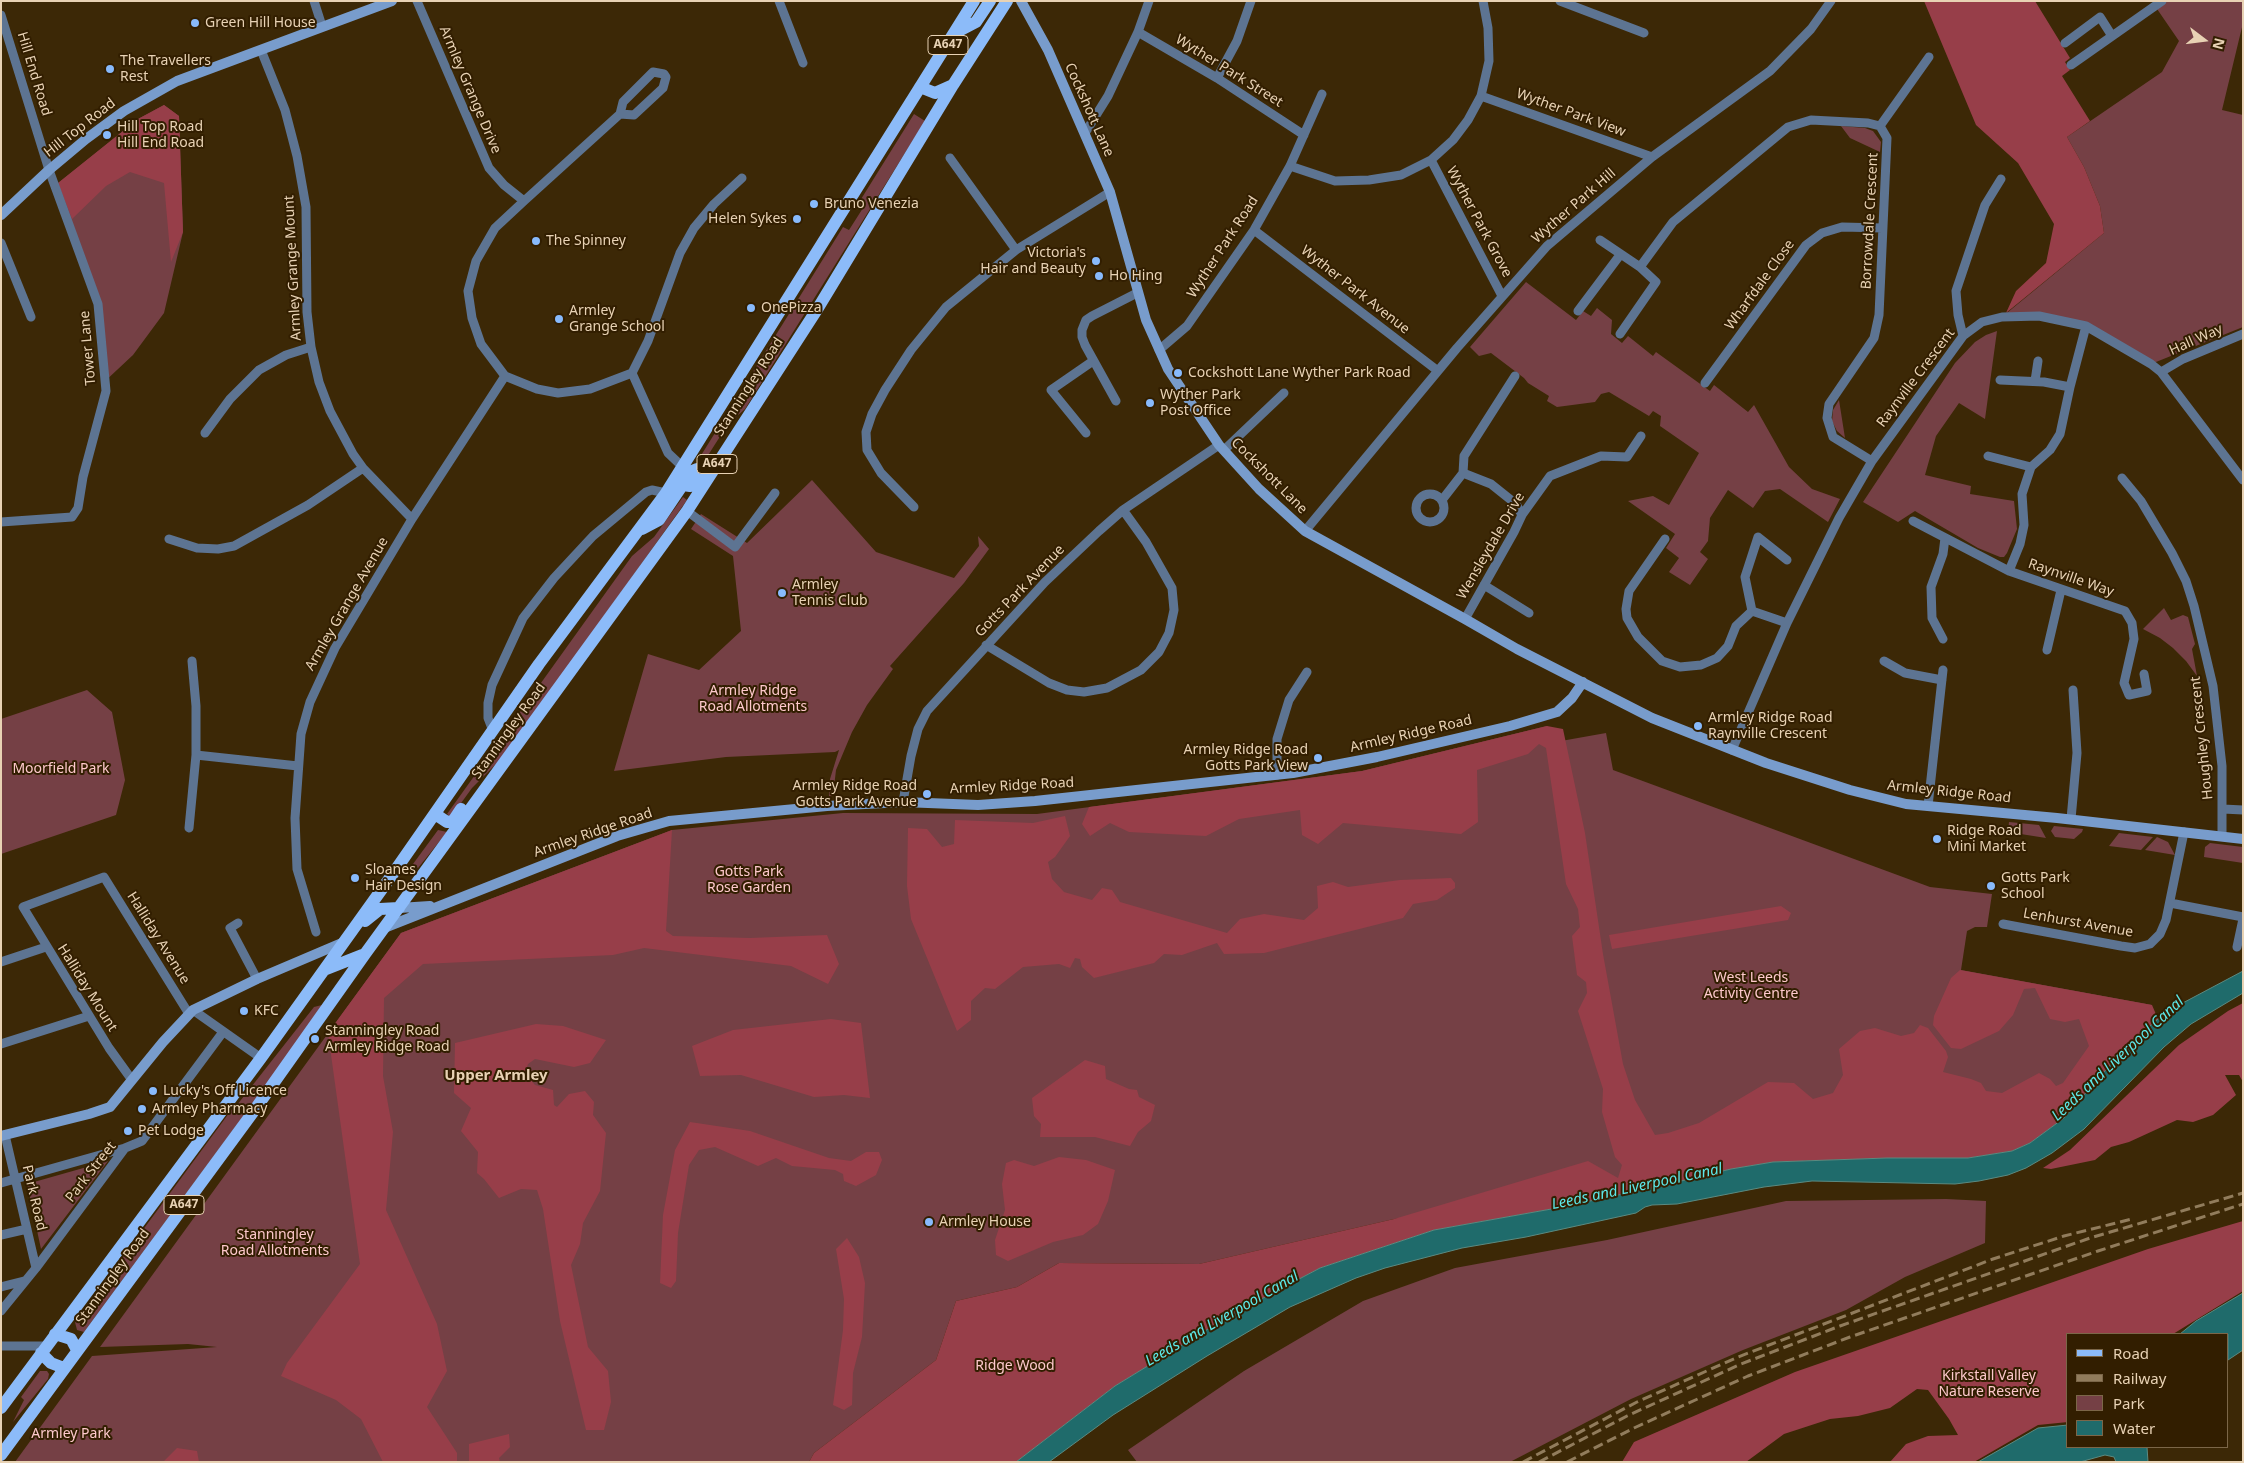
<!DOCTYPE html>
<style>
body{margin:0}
#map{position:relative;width:2244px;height:1463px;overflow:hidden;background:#3c2806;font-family:"Noto Sans",sans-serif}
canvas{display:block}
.frame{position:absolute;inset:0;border:2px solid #e8d2b4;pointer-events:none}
.legend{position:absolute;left:2066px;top:1333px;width:162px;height:115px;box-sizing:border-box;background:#321e00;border:1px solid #7b6648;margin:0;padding:6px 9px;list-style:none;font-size:15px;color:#e8d2b4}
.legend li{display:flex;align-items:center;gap:10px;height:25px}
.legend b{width:25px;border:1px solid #7b6648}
.north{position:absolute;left:2179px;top:15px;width:50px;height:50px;-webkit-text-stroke:4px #321e00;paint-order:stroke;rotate:105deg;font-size:14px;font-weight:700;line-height:20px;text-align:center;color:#e8d2b4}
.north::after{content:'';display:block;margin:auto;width:18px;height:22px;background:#e8d2b4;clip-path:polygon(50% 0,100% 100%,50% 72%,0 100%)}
</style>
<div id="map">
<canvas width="2244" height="1463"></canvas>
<div class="frame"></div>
<ul class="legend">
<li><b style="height:6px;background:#8cbbf9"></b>Road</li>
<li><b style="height:6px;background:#917c5c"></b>Railway</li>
<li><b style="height:14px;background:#754045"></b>Park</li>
<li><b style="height:14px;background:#1f6b6b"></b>Water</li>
</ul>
<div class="north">N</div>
</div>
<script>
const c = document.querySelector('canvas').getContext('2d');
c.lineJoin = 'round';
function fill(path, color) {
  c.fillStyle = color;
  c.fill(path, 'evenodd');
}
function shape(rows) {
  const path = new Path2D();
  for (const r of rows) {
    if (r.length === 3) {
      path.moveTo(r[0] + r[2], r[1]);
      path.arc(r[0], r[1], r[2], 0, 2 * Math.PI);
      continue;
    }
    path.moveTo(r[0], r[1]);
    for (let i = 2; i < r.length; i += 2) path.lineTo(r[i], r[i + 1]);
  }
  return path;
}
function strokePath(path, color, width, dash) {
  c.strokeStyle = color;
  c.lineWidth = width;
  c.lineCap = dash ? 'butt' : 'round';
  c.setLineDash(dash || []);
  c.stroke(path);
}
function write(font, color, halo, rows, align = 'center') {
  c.font = font + ' "Noto Sans",sans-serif';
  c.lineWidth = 4;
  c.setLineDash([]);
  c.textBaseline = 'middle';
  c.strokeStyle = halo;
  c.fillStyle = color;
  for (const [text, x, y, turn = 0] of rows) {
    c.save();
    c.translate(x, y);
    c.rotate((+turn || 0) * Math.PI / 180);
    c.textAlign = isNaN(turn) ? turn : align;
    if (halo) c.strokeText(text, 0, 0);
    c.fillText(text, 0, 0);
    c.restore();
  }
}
fill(shape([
 [2162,1,2243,1,2243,23,2222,110,2243,115,2243,327,2151,364,2086,326,2039,316,2002,317,2104,233,2100,206,2084,167,2067,137,2162,72,2179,41,2155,6],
 [164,105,179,116,183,232,164,313,133,355,102,384,94,303,52,188,138,119],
 [914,114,925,121,745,409,728,424,705,460,700,457,843,227,849,230,863,208,858,204],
 [1841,126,1865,128,1873,131,1881,142,1880,152,1850,138],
 [1526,282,1576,320,1583,311,1591,316,1597,308,1612,320,1611,334,1622,343,1628,336,1653,356,1656,352,1710,391,1714,385,1748,412,1754,405,1789,467,1812,489,1840,499,1828,522,1780,489,1765,491,1753,508,1728,490,1710,518,1708,541,1700,552,1708,559,1690,585,1669,572,1679,558,1666,548,1675,534,1628,501,1653,496,1669,505,1699,453,1660,426,1661,416,1653,411,1649,416,1609,392,1601,394,1595,402,1557,407,1547,401,1549,396,1528,383,1524,378,1491,353,1479,356,1470,347],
 [1997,331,1985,419,1959,403,1936,436,1925,475,1971,486,1970,494,2014,501,2017,529,2007,553,2004,557,2000,557,1978,548,1915,511,1898,522,1863,502,1955,363,1975,342,1986,335],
 [1839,400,1845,438,1837,431,1832,421,1833,410],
 [812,480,876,552,954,578,979,546,978,536,989,549,964,583,890,666,893,669,867,705,852,732,836,770,833,796,829,796,830,779,839,750,835,752,726,757,614,771,648,654,699,670,741,631,733,556,691,529,701,514,747,543],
 [683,497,687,500,503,757,472,788,451,817,447,814,632,556,654,537],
 [2164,608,2171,620,2183,615,2188,617,2195,644,2192,649,2197,676,2186,661,2173,648,2160,638,2143,629],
 [87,690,112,712,125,780,116,815,1,854,1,719],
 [1547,726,1561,741,1606,733,1613,770,1930,887,1992,894,1987,927,1975,927,1967,931,1961,970,2152,1005,2070,1097,1738,1140,1639,1191,1394,1219,1199,1264,1059,1263,1017,1287,956,1301,936,1360,814,1453,809,1462,15,1462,92,1356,217,1347,188,1344,100,1347,401,933,672,830,843,813,1037,814,1362,771],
 [2009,822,2039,825,2046,838,2008,832],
 [2054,826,2083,829,2082,832,2074,839,2055,837,2051,831],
 [438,830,447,832,418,868,413,864],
 [2119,833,2153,837,2141,850,2109,846],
 [2157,837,2168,842,2175,855,2145,850],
 [2210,843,2243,847,2243,863,2204,857,2205,847],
 [322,1005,283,1062,84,1332,77,1330,75,1322,235,1105,237,1105,314,1007],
 [108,1161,41,1249,27,1184],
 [1946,1199,1986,1201,1985,1243,1905,1277,1846,1310,1743,1350,1631,1399,1510,1462,1137,1462,1128,1450,1244,1371,1363,1301,1455,1268,1607,1240,1786,1201],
 [40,1371,47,1371,49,1374,48,1379,13,1422,24,1400,21,1397]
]), '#754045');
fill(shape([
 [1924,1,2035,1,2070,58,2065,62,2070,70,2062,76,2090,121,2067,137,2084,167,2100,206,2104,233,2006,313,2016,291,2046,263,2054,224,2018,163,1976,125],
 [164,105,179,116,183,232,171,262,164,183,130,172,106,186,72,219,58,183,138,119],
 [1547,726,1563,729,1585,833,1603,954,1623,1064,1635,1100,1655,1135,1668,1133,1699,1123,1768,1082,1794,1083,1813,1099,1833,1093,1843,1075,1839,1049,1860,1031,1875,1028,1901,1036,1914,1033,1920,1025,1928,1028,1946,1051,1948,1057,1943,1072,1971,1079,1981,1083,1986,1091,2002,1093,2039,1073,2050,1079,2056,1086,2063,1083,2089,1046,2079,1019,2065,1022,2050,1019,2035,988,2024,989,2013,1015,1999,1031,1961,1049,1951,1048,1933,1025,1934,1016,1951,978,1960,970,2152,1005,2158,1019,2124,1049,2064,1118,2030,1143,2012,1151,1968,1158,1887,1158,1773,1162,1731,1169,1656,1187,1557,1208,1434,1230,1320,1268,1231,1315,1115,1386,1016,1462,809,1462,814,1453,936,1360,956,1301,1017,1287,1059,1263,1199,1264,1394,1219,1588,1161,1618,1178,1622,1165,1615,1157,1602,1112,1603,1089,1578,1011,1587,993,1586,982,1577,975,1572,936,1580,927,1578,909,1566,884,1546,748,1539,744,1528,754,1477,770,1478,822,1461,834,1343,823,1318,844,1302,835,1300,810,1239,819,1206,836,1129,832,1110,823,1090,836,1082,824,1089,807,1362,771],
 [1065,816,1070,836,1055,857,1048,862,1052,879,1064,892,1092,900,1102,888,1112,890,1120,902,1227,933,1240,919,1264,914,1304,920,1318,908,1317,886,1333,882,1348,887,1400,880,1451,878,1455,883,1455,888,1437,900,1413,904,1403,918,1264,953,1224,954,1217,943,1182,955,1164,954,1154,963,1094,978,1082,967,1080,959,1075,958,1070,968,1059,964,1023,967,995,989,985,988,971,1001,971,1020,957,1031,911,919,907,886,908,828,927,829,942,847,954,844,955,820,1033,823],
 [672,830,666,931,673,936,750,938,827,935,839,964,828,984,791,966,644,948,613,955,423,964,384,998,383,1076,393,1132,386,1210,437,1324,447,1371,427,1407,457,1453,457,1462,383,1462,361,1419,336,1400,281,1376,287,1363,360,1264,328,1033,401,933],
 [1781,906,1791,913,1788,920,1612,949,1609,935],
 [2243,1003,2243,1082,2239,1075,2225,1075,2236,1095,2213,1115,2193,1122,2177,1120,2129,1142,2111,1147,2095,1160,2051,1169,2043,1168,2070,1150,2179,1045,2228,1011],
 [831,1019,861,1023,870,1098,844,1095,814,1097,741,1075,700,1076,692,1046,733,1030],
 [536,1024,563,1026,606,1040,590,1063,574,1067,535,1059,528,1064,525,1073,535,1085,553,1090,554,1105,557,1107,569,1094,585,1091,594,1102,593,1115,606,1133,600,1191,583,1223,580,1244,571,1265,588,1347,608,1371,611,1402,604,1430,586,1430,560,1321,543,1209,537,1190,521,1189,499,1198,484,1179,477,1173,478,1152,461,1131,471,1108,454,1093,455,1043],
 [1085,1060,1105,1066,1106,1079,1129,1089,1137,1090,1139,1097,1155,1105,1151,1121,1138,1132,1130,1146,1095,1137,1040,1137,1041,1124,1034,1116,1032,1098],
 [690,1122,750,1131,829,1158,851,1161,866,1152,879,1152,882,1160,876,1175,856,1186,844,1181,843,1174,835,1170,792,1166,776,1158,758,1166,715,1147,699,1150,689,1165,678,1233,676,1281,671,1288,660,1283,663,1215,675,1150],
 [1059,1157,1086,1160,1115,1170,1108,1201,1098,1224,1083,1235,1053,1242,1008,1261,996,1255,995,1240,1005,1210,1002,1184,1006,1163,1014,1160,1034,1166],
 [2243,1221,2243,1291,2173,1334,2068,1334,2068,1422,2038,1425,1974,1462,1890,1462,1906,1444,1928,1436,1958,1435,1949,1419,1928,1390,1917,1389,1890,1408,1858,1416,1830,1419,1784,1434,1746,1462,1622,1462,1634,1442,1795,1372,2148,1249],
 [847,1238,859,1257,865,1283,862,1337,853,1373,852,1405,844,1410,833,1405,843,1330,844,1299,836,1249],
 [509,1434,510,1447,499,1458,500,1462,469,1462,469,1444],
 [177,1448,197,1451,199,1462,163,1462]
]), '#973e49');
const water = shape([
 [2243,971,2243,993,2191,1024,2164,1047,2084,1129,2052,1153,2026,1168,2008,1175,1979,1181,1955,1184,1812,1181,1764,1187,1677,1204,1652,1205,1645,1207,1636,1213,1526,1237,1462,1248,1385,1268,1356,1278,1290,1307,1207,1356,1113,1415,1049,1462,1016,1462,1115,1386,1231,1315,1320,1268,1434,1230,1557,1208,1656,1187,1731,1169,1773,1162,1887,1158,1968,1158,2012,1151,2030,1143,2064,1118,2124,1049,2158,1019,2179,1005,2243,971],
 [2243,1293,2243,1350,2228,1360,2228,1334,2180,1334,2196,1321,2243,1293],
 [2068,1425,2068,1447,2147,1447,2148,1462,2116,1462,2114,1457,2105,1455,2080,1462,1978,1462,2038,1428,2068,1425]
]);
fill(water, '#1f6b6b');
strokePath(water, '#5b8a81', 1);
strokePath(shape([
 [314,1,322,26],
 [417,1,489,168,504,185,524,201,495,228,476,261,468,291,472,318,481,344,505,376,537,389,558,393,590,389,632,373,668,453,686,470],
 [779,1,803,63],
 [1560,1,1644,33],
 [1,15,49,170,98,304,106,391,83,477,78,508,72,517,1,522],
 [1138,32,1217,78,1304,135],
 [2065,43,2100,17,2112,36],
 [261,50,285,110,297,156,306,207,307,312,311,347,319,382,330,411,353,454,363,468,412,519],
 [2071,65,2162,1],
 [1217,78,1237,41,1251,1],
 [1481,96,1652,157],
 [1880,126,1929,57],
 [1085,133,1108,96,1138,32,1149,1],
 [950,158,1016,250],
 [1431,160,1502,296],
 [1290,166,1335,181,1369,180,1401,175,1431,160,1453,140,1468,120,1481,96,1489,61,1488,28,1483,1],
 [524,201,620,114,623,102,653,72,664,74,666,77,663,88,634,115,620,114],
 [1254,230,1438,371],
 [1600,240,1640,267,1673,222,1788,127,1811,120,1868,123,1880,126,1887,138,1879,315,1874,338,1829,404,1827,418,1833,437,1872,461],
 [1,243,31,317],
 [1578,311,1620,255],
 [1620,334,1656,282,1640,267],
 [1963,336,1958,315,1956,291,1985,205,2001,179],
 [1159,350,1187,326,1254,230,1290,166,1322,94],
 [2161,372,2183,359,2243,334],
 [632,373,648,341,680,253,694,228,714,204,742,178],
 [2000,380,2044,382,2070,387],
 [2035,381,2038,361],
 [1705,383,1806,245,1822,233,1842,227,1883,228],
 [1116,401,1085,345,1082,337,1082,330,1086,320,1092,316,1137,293],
 [205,433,230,399,259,370,286,355,311,347],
 [1086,433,1051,390,1093,361],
 [1224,450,1284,393],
 [1988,456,2031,467],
 [1463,473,1464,456,1515,376],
 [2122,478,2141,501,2172,553,2186,581,2194,606,2213,686,2222,766,2222,836],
 [1430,508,14],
 [1442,500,1463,473,1491,484,1516,504,1522,515],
 [914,507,881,473,867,450,866,432,872,414,885,390,911,350,946,307,1016,250,1110,192],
 [687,511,735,547,775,493],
 [1913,521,2009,571,2125,611,2132,623,2134,639,2124,683,2129,695,2147,691,2144,674],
 [1305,531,1457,348,1547,246,1652,157,1770,71,1811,29,1831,1],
 [169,539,197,548,218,549,234,546,308,505,363,468],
 [1665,539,1629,591,1626,609,1627,618,1638,637,1662,661,1680,667,1701,665,1717,658,1728,646,1736,626,1752,611,1787,623],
 [2009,571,2020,544,2024,525,2022,494,2031,467,2050,450,2060,434,2070,387,2086,326],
 [1484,585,1529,613],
 [1752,611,1745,577,1758,537,1787,560],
 [1465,619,1514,532,1522,515,1550,476,1601,456,1627,457,1641,436],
 [1943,639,1932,618,1931,587,1943,554,1945,538],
 [986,645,1049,683,1067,690,1084,692,1107,688,1141,670,1159,652,1169,633,1174,610,1172,588,1146,542,1123,510],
 [2047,650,2061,590],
 [192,661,196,706,196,755],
 [1884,661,1905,673,1942,680],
 [493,731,488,718,488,703,492,685,523,618,554,578,593,536,646,492,652,490,666,493],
 [1732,750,1787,623,1839,518,1872,461,1963,336,1982,322,2002,317,2039,316,2086,326,2151,364,2161,372,2243,480],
 [1277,775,1277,739,1289,700,1307,672],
 [903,802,911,756,918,729,927,711,1045,582,1099,531,1123,510,1219,445],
 [1928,806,1943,670],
 [2223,809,2243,810],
 [2071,819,2077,753,2073,690],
 [189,828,196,755,298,766],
 [2170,903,2243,917],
 [238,923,230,928,257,979],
 [2003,924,2121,946,2135,948,2150,944,2160,934,2166,920,2184,832],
 [316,932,297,869,295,818,301,734,310,702,335,648,412,519,505,376],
 [2237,947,2243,919],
 [1,962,46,947],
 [193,1010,261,1058],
 [1,1044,89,1016],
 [132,1080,109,1048,23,907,104,877,189,1014],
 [5,1135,36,1268],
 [1,1183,125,1148],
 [1,1235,27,1229],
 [1,1287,24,1281],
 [1,1311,36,1268,125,1148,142,1141,223,1032],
 [1,1346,46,1346]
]), '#5d7492', 9);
strokePath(shape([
 [1021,1,1048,50,1110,192,1146,320,1168,369,1219,445,1259,489,1305,531,1465,619,1517,649,1652,718,1766,763,1850,790,1906,804,2057,818,2243,839],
 [1,215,49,170,86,139,124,111,177,81,392,1],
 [399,908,430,906],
 [384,928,617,836,669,821,827,806,903,802,978,805,1035,801,1293,773,1377,757,1510,726,1557,712,1572,698,1583,682],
 [1,1136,89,1114,110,1107,163,1042,193,1010,257,979,344,942]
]), '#789ccc', 10);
strokePath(shape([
 [955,33,976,22,990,1],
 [920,87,935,93,953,85],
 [675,480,683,485,690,486,693,485,702,472],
 [642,529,659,520,692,471,697,469,706,475],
 [435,814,447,822,453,821,461,809],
 [365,921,380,909,399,908],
 [324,970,362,955],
 [55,1334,71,1339,77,1350],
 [41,1353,51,1363,64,1368],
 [1,1408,261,1058,392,875,539,664,666,493,974,1],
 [1,1455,251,1115,365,954,687,511,818,308,953,85,1007,1]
]), '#8cbbf9', 12);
strokePath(shape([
 [1523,1462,1637,1402,1738,1357,1993,1259,2064,1236,2132,1219],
 [1539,1462,1627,1416,1741,1364,1840,1326,2090,1238,2243,1193],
 [1567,1462,1634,1428,1748,1376,1850,1337,2098,1251,2243,1204]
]), '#917c5c', 3, [10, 5]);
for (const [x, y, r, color] of [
 [195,23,5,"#88bafc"],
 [110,69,5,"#88bafc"],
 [107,135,5,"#88bafc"],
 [814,204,5,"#88bafc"],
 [797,219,5,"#88bafc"],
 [536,241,5,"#88bafc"],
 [1096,261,5,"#88bafc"],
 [1099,276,5,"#88bafc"],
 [751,308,5,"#88bafc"],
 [559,319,5,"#88bafc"],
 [1178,373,5,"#88bafc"],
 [1150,403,5,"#88bafc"],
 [782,593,5,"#88bafc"],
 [1698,726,5,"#88bafc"],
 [1318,758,5,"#88bafc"],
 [927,794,5,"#88bafc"],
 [1937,839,5,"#88bafc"],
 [355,878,5,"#88bafc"],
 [1991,886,5,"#88bafc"],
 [244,1011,5,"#88bafc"],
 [315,1039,5,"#88bafc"],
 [153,1091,5,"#88bafc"],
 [142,1109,5,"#88bafc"],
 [128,1131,5,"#88bafc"],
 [929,1222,5,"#88bafc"]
]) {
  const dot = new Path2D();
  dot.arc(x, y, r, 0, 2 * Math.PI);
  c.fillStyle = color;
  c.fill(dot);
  strokePath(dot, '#321e00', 2);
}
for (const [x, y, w] of [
 [948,45,40],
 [717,464,40],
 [184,1205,40]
]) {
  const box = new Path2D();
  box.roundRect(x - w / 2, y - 9.5, w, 19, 4);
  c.fillStyle = '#321e00';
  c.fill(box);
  strokePath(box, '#e8d2b4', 1);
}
write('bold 12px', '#e8d2b4', null, [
 ["A647",948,45],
 ["A647",717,464],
 ["A647",184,1205]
]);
write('14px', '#e8d2b4', '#321e00', [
 ["Green Hill House",205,23],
 ["The Travellers",120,61],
 ["Rest",120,77],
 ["Hill Top Road",117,127],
 ["Hill End Road",117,143],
 ["Bruno Venezia",824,204],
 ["Helen Sykes",787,219,"right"],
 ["The Spinney",546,241],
 ["Victoria's",1086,253,"right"],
 ["Hair and Beauty",1086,269,"right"],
 ["Ho Hing",1109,276],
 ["OnePizza",761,308],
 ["Armley",569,311],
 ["Grange School",569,327],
 ["Cockshott Lane Wyther Park Road",1188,373],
 ["Wyther Park",1160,395],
 ["Post Office",1160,411],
 ["Armley",792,585],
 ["Tennis Club",792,601],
 ["Armley Ridge Road",1708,718],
 ["Raynville Crescent",1708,734],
 ["Armley Ridge Road",1308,750,"right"],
 ["Gotts Park View",1308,766,"right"],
 ["Armley Ridge Road",917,786,"right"],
 ["Gotts Park Avenue",917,802,"right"],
 ["Ridge Road",1947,831],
 ["Mini Market",1947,847],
 ["Sloanes",365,870],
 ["Hair Design",365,886],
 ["Gotts Park",2001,878],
 ["School",2001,894],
 ["KFC",254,1011],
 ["Stanningley Road",325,1031],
 ["Armley Ridge Road",325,1047],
 ["Lucky's Off Licence",163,1091],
 ["Armley Pharmacy",152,1109],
 ["Pet Lodge",138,1131],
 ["Armley House",939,1222]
], 'left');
write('14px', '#e8d2b4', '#321e00', [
 ["Wyther Park Street",1229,71,32],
 ["Hill End Road",34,74,73],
 ["Armley Grange Drive",470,90,67],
 ["Cockshott Lane",1089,110,66],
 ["Wyther Park View",1571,113,20],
 ["Hill Top Road",80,128,-38],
 ["Wyther Park Hill",1574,206,-41],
 ["Borrowdale Crescent",1870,221,-87],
 ["Wyther Park Grove",1479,222,62],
 ["Wyther Park Road",1223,247,-57],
 ["Armley Grange Mount",293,268,-93],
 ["Wharfdale Close",1760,285,-54],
 ["Wyther Park Avenue",1355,290,38],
 ["Hall Way",2196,340,-24],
 ["Tower Lane",88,348,-95],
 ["Raynville Crescent",1916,378,-53],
 ["Stanningley Road",749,387,-57],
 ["Cockshott Lane",1269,476,45],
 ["Wensleydale Drive",1491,546,-60],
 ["Raynville Way",2071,578,19],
 ["Gotts Park Avenue",1020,591,-46],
 ["Armley Grange Avenue",347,604,-60],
 ["Stanningley Road",509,731,-54],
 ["Armley Ridge Road",1411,734,-13],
 ["Houghley Crescent",2202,738,-96],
 ["Armley Ridge Road",1012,786,-3],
 ["Armley Ridge Road",1949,792,6],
 ["Armley Ridge Road",593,833,-19],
 ["Lenhurst Avenue",2078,923,10],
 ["Halliday Avenue",158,938,58],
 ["Halliday Mount",87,988,58],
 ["Park Street",91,1172,-52],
 ["Park Road",34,1198,77],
 ["Stanningley Road",113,1277,-54]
]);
write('14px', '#fec9cc', '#321e00', [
 ["Armley Ridge",753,691],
 ["Road Allotments",753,707],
 ["Moorfield Park",61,769],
 ["Gotts Park",749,872],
 ["Rose Garden",749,888],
 ["West Leeds",1751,978],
 ["Activity Centre",1751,994],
 ["Stanningley",275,1235],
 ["Road Allotments",275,1251],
 ["Ridge Wood",1015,1366],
 ["Kirkstall Valley",1989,1376],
 ["Nature Reserve",1989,1392],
 ["Armley Park",71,1434]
]);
write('italic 15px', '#5ce8e8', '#321e00', [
 ["Leeds and Liverpool Canal",2118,1059,-43],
 ["Leeds and Liverpool Canal",1637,1187,-12],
 ["Leeds and Liverpool Canal",1222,1319,-30]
]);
write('bold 15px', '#e8d2b4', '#321e00', [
 ["Upper Armley",496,1076]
]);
</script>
